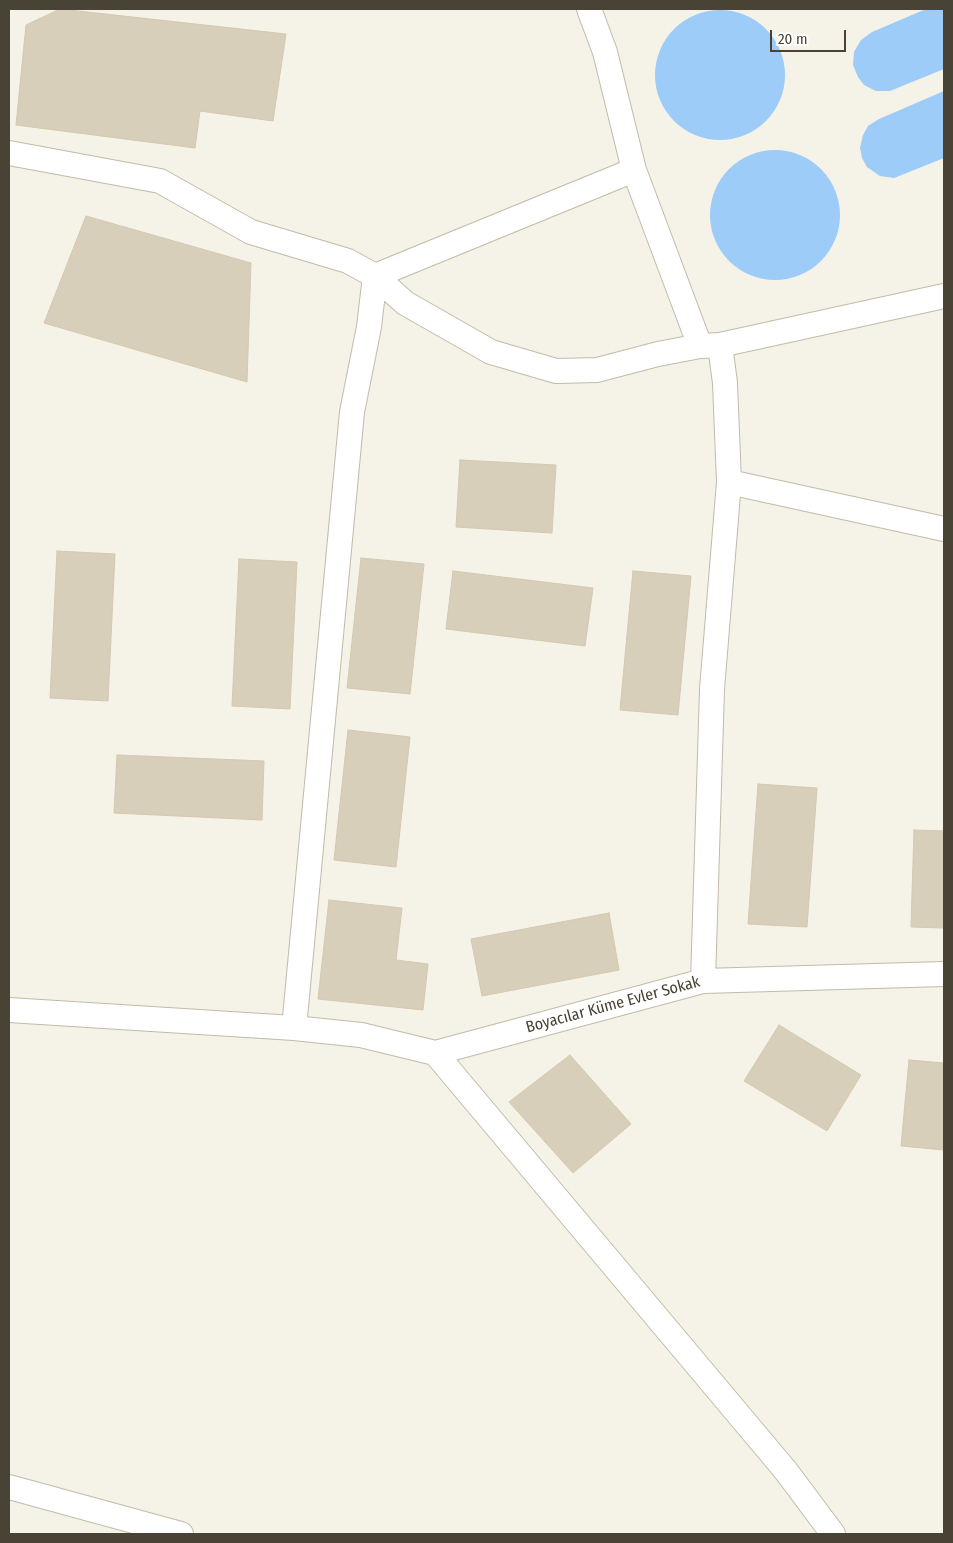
<!DOCTYPE html>
<meta charset="utf-8">
<style>
body{margin:0}
#map{position:relative;width:953px;height:1543px;overflow:hidden;background:#f5f2e7;font-family:"Fira Sans Condensed",sans-serif}
canvas{display:block}
.frame{position:absolute;inset:0;border:10px solid #494335;pointer-events:none}
.scale{position:absolute;left:770px;top:30px;width:76px;height:22px;box-sizing:border-box;border:2px solid #494335;border-top:0;padding-left:6px;font-size:15px;line-height:18px;white-space:nowrap;color:#494335;-webkit-text-stroke:4px #fff;paint-order:stroke}
</style>
<div id="map">
<canvas width="953" height="1543"></canvas>
<div class="frame"></div>
<div class="scale">20 m</div>
</div>
<script>
const c = document.querySelector('canvas').getContext('2d');
c.lineJoin = 'round';
function fill(path, color) {
  c.fillStyle = color;
  c.fill(path, 'evenodd');
}
function shape(rows) {
  const path = new Path2D();
  for (const r of rows) {
    if (r.length === 3) {
      path.moveTo(r[0] + r[2], r[1]);
      path.arc(r[0], r[1], r[2], 0, 2 * Math.PI);
      continue;
    }
    path.moveTo(r[0], r[1]);
    for (let i = 2; i < r.length; i += 2) path.lineTo(r[i], r[i + 1]);
  }
  return path;
}
function strokePath(path, color, width, dash) {
  c.strokeStyle = color;
  c.lineWidth = width;
  c.lineCap = dash ? 'butt' : 'round';
  c.setLineDash(dash || []);
  c.stroke(path);
}
function write(font, color, halo, rows, align = 'center') {
  c.font = font + ' "Fira Sans Condensed",sans-serif';
  c.lineWidth = 4.5;
  c.setLineDash([]);
  c.textBaseline = 'middle';
  c.strokeStyle = halo;
  c.fillStyle = color;
  for (const [text, x, y, turn = 0] of rows) {
    c.save();
    c.translate(x, y);
    c.rotate((+turn || 0) * Math.PI / 180);
    c.textAlign = isNaN(turn) ? turn : align;
    if (halo) c.strokeText(text, 0, 0);
    c.fillText(text, 0, 0);
    c.restore();
  }
}
fill(shape([
 [926,9,944,9,944,69,890,91,876,91,864,85,858,77,853,65,854,52,861,40,872,32],
 [720,75,65],
 [944,91,944,158,894,178,880,176,867,167,862,158,860,148,863,135,868,126,879,119],
 [775,215,65]
]), '#9dccf8');
const building = shape([
 [60,9,286,34,273,121,200,111,195,148,16,125,26,25,60,9],
 [86,216,251,263,247,382,44,323,86,216],
 [460,460,556,465,552,533,456,527,460,460],
 [57,551,115,554,108,701,50,698,57,551],
 [361,558,424,564,410,694,347,688,361,558],
 [239,559,297,562,290,709,232,706,239,559],
 [453,571,593,588,585,646,446,629,453,571],
 [633,571,691,576,678,715,620,710,633,571],
 [348,730,410,737,396,867,334,860,348,730],
 [117,755,264,761,262,820,114,813,117,755],
 [758,784,817,788,807,927,748,924,758,784],
 [914,830,944,831,944,928,911,927,914,830],
 [329,900,402,908,396,960,428,964,423,1010,318,999,329,900],
 [609,913,619,970,482,996,471,939,609,913],
 [779,1025,861,1075,827,1131,744,1081,779,1025],
 [570,1055,631,1124,573,1173,509,1102,570,1055],
 [909,1060,944,1063,944,1150,901,1146,909,1060]
]);
fill(building, '#d8cfbb');
strokePath(building, '#d4c8ad', 1);
const street = shape([
 [589,9,605,52,634,170,700,346,720,345,725,383,729,482,712,689,703,981],
 [9,153,160,181,251,232,348,261,375,276,405,303,491,352,556,371,597,370,658,354,700,346],
 [720,345,944,296],
 [729,482,944,529],
 [9,1010,294,1028,361,1035,435,1053,786,1471,833,1534],
 [294,1028,352,412,369,327,375,276,634,170],
 [435,1053,703,981,944,974],
 [9,1487,181,1534]
]);
strokePath(street, '#c2bba8', 26);
strokePath(street, '#fff', 24);
write('16px', '#494335', '#fff', [
 ["Boyacılar Küme Evler Sokak",613,1005,-15]
]);
</script>
